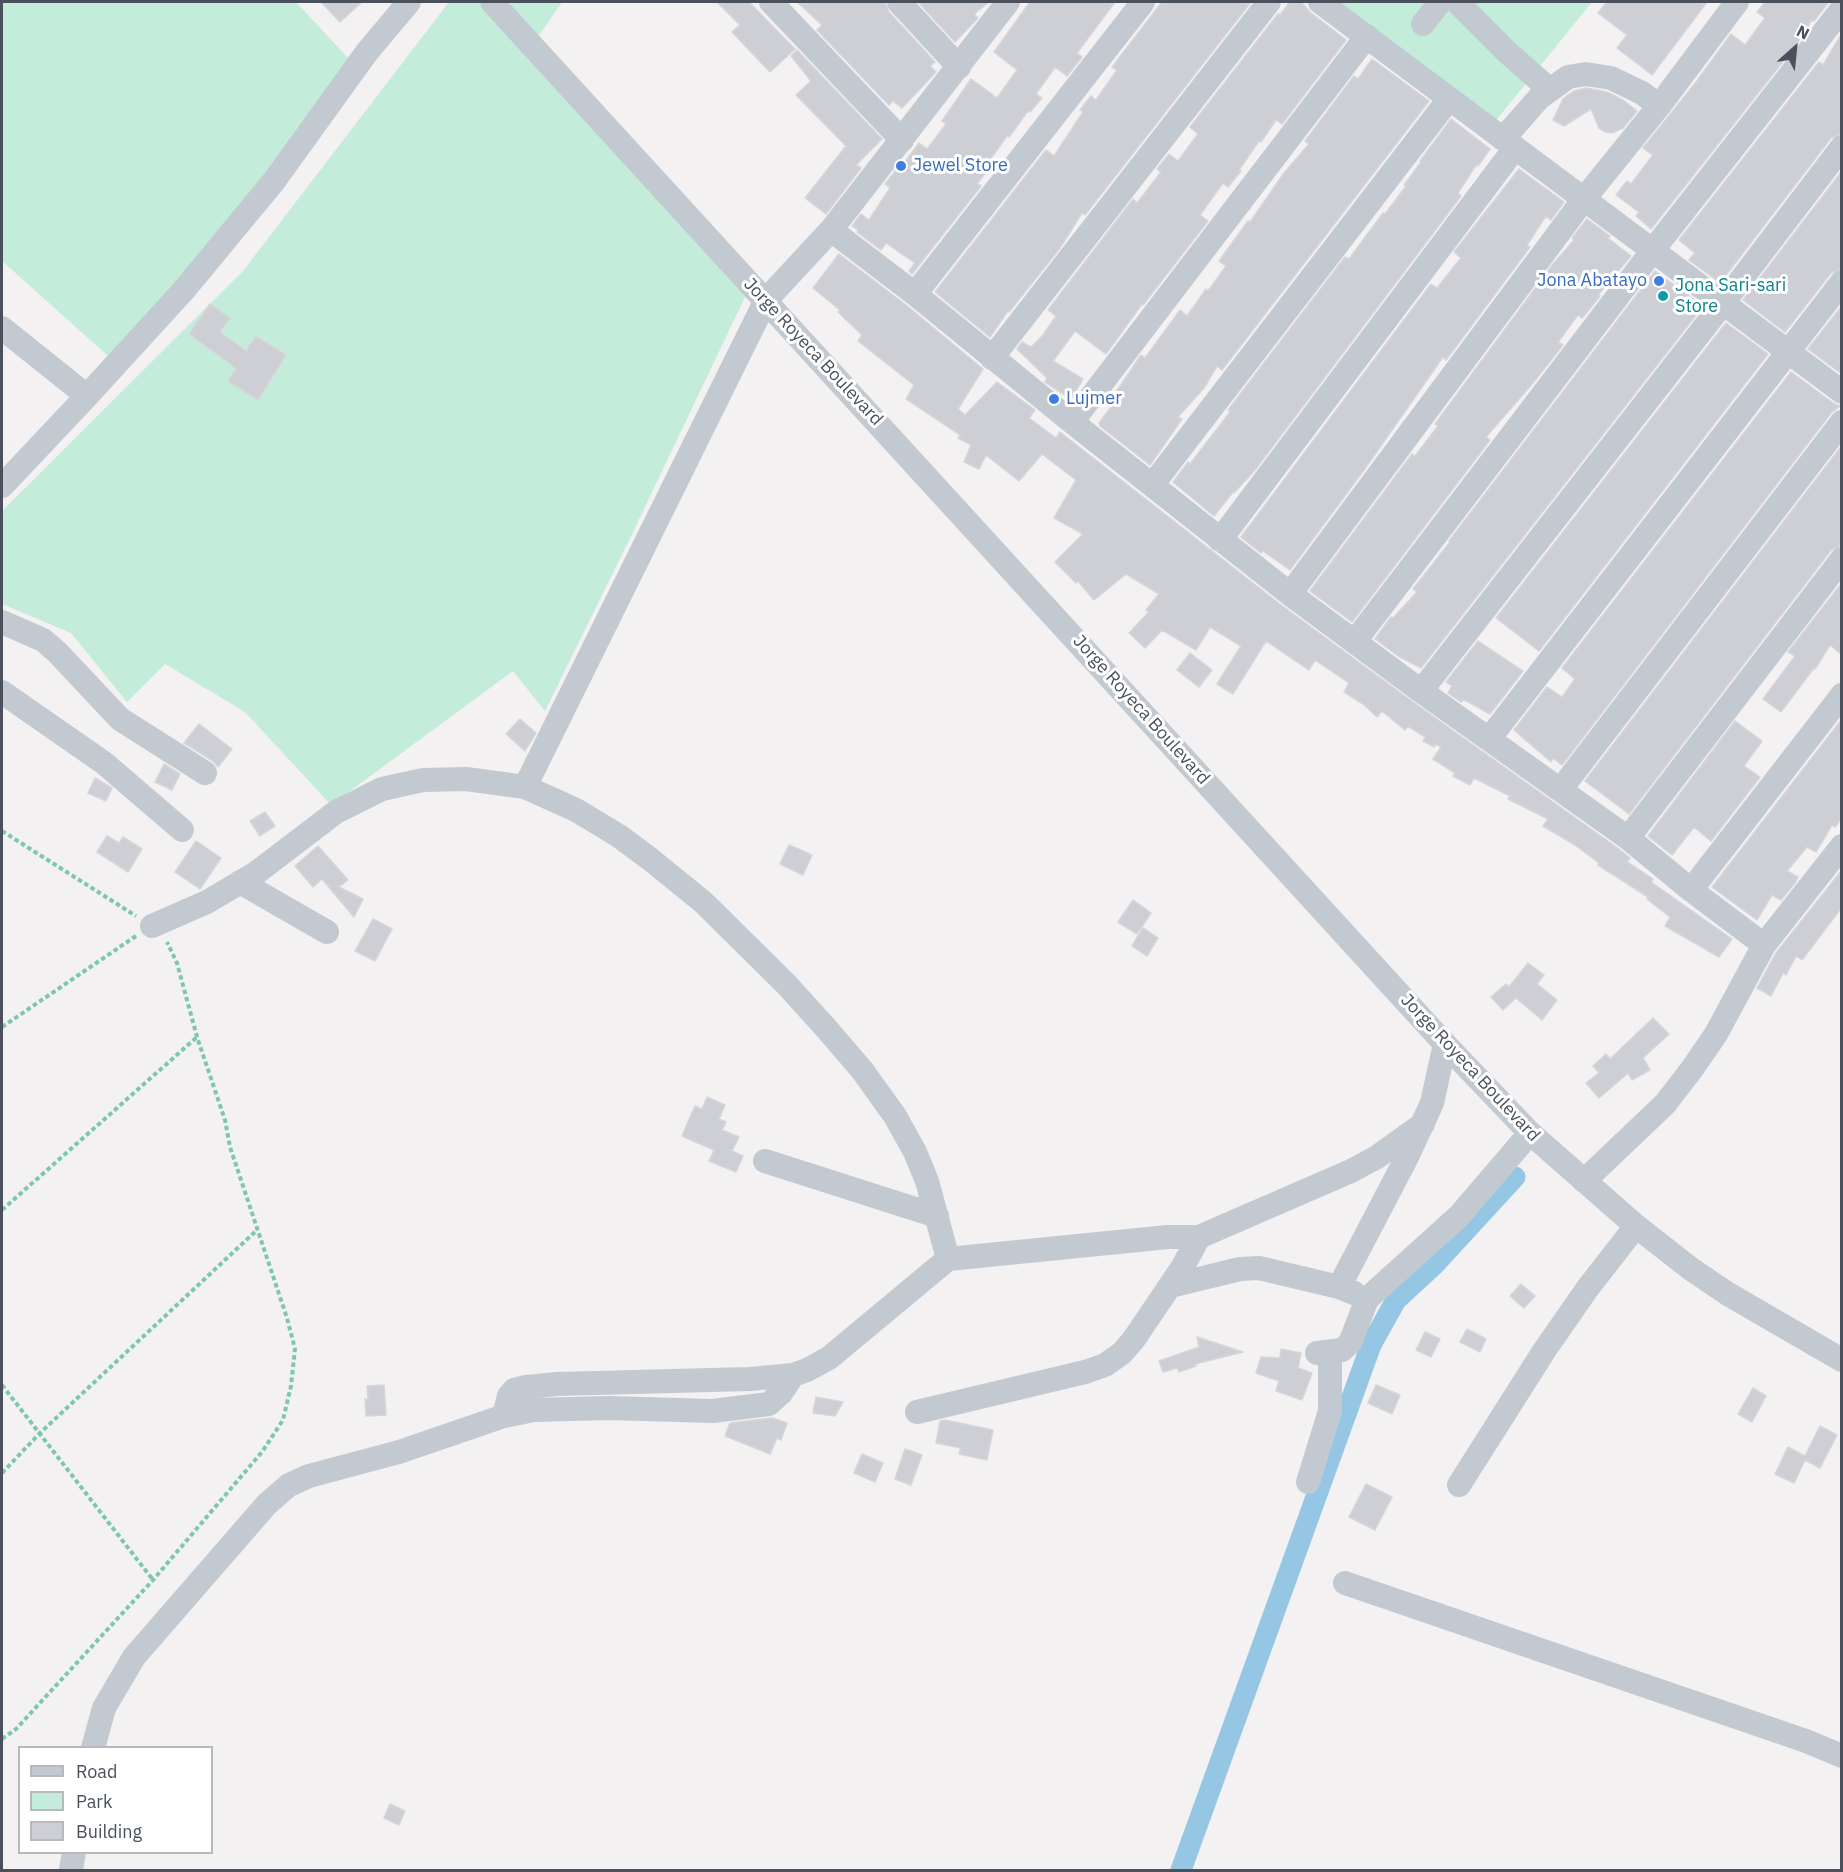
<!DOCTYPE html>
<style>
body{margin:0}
#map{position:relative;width:1843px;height:1872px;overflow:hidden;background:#f3f1f1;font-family:"IBM Plex Sans",sans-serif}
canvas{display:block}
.frame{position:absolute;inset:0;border:3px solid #4a515c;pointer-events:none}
.legend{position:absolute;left:18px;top:1746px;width:195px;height:108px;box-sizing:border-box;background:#fff;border:2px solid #b7b9be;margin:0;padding:8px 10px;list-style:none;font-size:18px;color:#4a515c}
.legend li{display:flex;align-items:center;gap:12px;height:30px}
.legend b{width:30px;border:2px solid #b7b9be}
.north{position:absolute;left:1765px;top:18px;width:60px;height:60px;-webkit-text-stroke:4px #fff;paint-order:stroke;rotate:27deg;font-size:16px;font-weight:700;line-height:24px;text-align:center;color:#4a515c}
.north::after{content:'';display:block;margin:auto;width:21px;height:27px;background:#4a515c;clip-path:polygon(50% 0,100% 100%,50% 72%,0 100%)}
</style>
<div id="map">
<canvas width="1843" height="1872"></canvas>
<div class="frame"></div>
<ul class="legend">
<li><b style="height:8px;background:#c3c9d1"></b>Road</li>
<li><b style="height:16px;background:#c4ecda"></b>Park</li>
<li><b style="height:16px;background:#cecfd5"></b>Building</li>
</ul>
<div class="north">N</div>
</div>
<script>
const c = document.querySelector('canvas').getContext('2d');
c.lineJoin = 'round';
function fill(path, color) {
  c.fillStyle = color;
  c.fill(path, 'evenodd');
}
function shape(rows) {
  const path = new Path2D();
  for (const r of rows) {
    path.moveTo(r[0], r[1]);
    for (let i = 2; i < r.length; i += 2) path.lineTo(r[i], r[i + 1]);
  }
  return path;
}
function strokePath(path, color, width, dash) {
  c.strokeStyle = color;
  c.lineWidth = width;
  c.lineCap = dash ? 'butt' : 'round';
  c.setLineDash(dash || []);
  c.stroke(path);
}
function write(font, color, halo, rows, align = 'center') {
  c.font = font + ' "IBM Plex Sans",sans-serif';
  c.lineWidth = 6;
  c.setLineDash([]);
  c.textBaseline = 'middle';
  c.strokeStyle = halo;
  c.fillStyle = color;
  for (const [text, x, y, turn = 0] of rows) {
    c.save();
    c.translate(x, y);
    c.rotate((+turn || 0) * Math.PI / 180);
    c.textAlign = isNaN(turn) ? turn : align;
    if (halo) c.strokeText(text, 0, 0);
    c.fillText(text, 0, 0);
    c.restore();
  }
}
fill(shape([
 [2,2,296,2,364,75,117,364,2,261],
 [449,2,481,2,746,295,633,532,545,711,513,671,331,805,245,712,165,664,127,702,71,633,2,604,2,511,243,271],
 [506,2,562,2,538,37],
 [1337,2,1592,2,1493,124]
]), '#c4ecda');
strokePath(shape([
 [1181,1870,1371,1345,1396,1300,1435,1264,1515,1177]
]), '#95c7e5', 21);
const building = shape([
 [321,2,362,2,340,22,321,2],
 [717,2,749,2,795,49,770,72,732,32,740,25,717,2],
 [797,2,885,2,889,12,935,62,930,66,936,72,902,108,893,101,889,105,817,30,822,25,797,2],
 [918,2,989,2,974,14,978,18,955,42,918,2],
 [1030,2,1115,2,1077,53,1082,57,1067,76,1055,67,1036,94,1042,98,1030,112,1028,111,1009,137,1007,136,987,164,990,167,977,184,981,186,912,274,909,271,915,263,886,243,881,250,857,232,858,230,852,226,861,214,869,220,890,188,885,184,900,165,902,166,919,143,927,149,946,124,942,121,971,79,997,98,1017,70,994,52,1030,2],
 [1162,2,1251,2,1085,215,1082,213,1060,248,1009,312,1008,311,990,337,935,292,1046,150,1054,156,1083,112,1080,110,1091,96,1096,100,1117,70,1112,67,1162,2],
 [1290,2,1301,2,1311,13,1346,40,1282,124,1276,120,1261,142,1259,141,1239,170,1241,171,1228,187,1223,183,1200,215,1208,221,1143,305,1142,304,1106,354,1075,331,1053,361,1083,379,1071,399,1045,382,1047,378,1017,349,1022,342,1031,347,1043,335,1056,316,1048,310,1133,199,1137,203,1161,172,1157,169,1169,154,1178,161,1198,134,1190,127,1278,14,1280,15,1290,2],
 [1607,2,1707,2,1652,75,1617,48,1627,35,1598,13,1607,2],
 [1765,2,1826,2,1828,3,1814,21,1812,20,1796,45,1651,229,1636,216,1639,212,1616,195,1627,181,1631,184,1653,155,1643,148,1696,82,1731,34,1745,45,1765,18,1757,12,1765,2],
 [1842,33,1842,133,1831,138,1720,283,1689,260,1695,253,1679,240,1819,62,1823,65,1842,33],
 [797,50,882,139,856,165,861,168,826,214,805,198,846,146,796,95,811,81,791,56,797,50],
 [1372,59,1429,101,1222,370,1217,366,1204,388,1178,417,1182,419,1150,465,1100,426,1099,423,1118,398,1114,395,1141,355,1145,358,1180,310,1187,316,1206,289,1208,291,1226,266,1219,261,1248,221,1250,222,1284,173,1309,144,1305,141,1354,76,1358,79,1372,59],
 [1586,88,1607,92,1623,100,1637,111,1623,128,1612,133,1605,132,1599,128,1591,109,1564,126,1553,120,1563,99,1568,95,1574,91,1586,88],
 [1451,119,1490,149,1478,166,1476,165,1458,193,1461,196,1255,470,1234,493,1233,492,1214,516,1173,482,1188,462,1190,464,1230,412,1228,410,1345,257,1349,259,1383,213,1385,214,1406,186,1404,185,1421,162,1420,161,1451,119],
 [1519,169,1564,202,1551,220,1546,216,1527,245,1530,247,1446,360,1443,357,1364,470,1290,570,1263,551,1261,553,1241,537,1431,284,1437,288,1461,258,1454,252,1519,169],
 [1842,171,1842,268,1831,273,1785,332,1743,300,1842,171],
 [1587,219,1610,236,1608,238,1631,256,1598,295,1600,296,1584,316,1582,318,1578,315,1558,342,1563,345,1533,383,1486,437,1490,440,1352,622,1310,591,1412,454,1415,456,1438,426,1435,424,1553,264,1574,240,1572,238,1587,219],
 [839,254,906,305,983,369,958,409,965,415,997,382,1035,410,1029,418,1056,438,1060,432,1281,605,1413,702,1619,849,1630,858,1627,862,1653,879,1651,882,1732,939,1719,957,1665,926,1670,917,1647,899,1648,897,1598,865,1599,863,1575,845,1543,826,1548,819,1508,799,1510,796,1474,778,1470,785,1453,776,1455,773,1433,759,1441,747,1436,744,1434,747,1423,741,1425,737,1408,726,1405,730,1382,711,1377,717,1363,704,1344,692,1349,683,1315,660,1309,670,1266,641,1233,694,1217,684,1241,646,1210,627,1196,650,1162,630,1145,648,1129,633,1149,612,1146,610,1159,594,1126,574,1094,600,1078,581,1076,583,1055,562,1083,534,1054,518,1076,480,1042,454,1019,481,986,455,979,469,964,462,971,445,958,438,960,435,906,399,914,385,858,341,862,335,838,312,840,310,813,288,839,254],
 [1655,271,1703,306,1421,668,1398,656,1375,639,1391,617,1393,618,1417,592,1413,589,1450,542,1449,541,1655,271],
 [210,304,230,318,220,332,246,351,256,336,286,355,258,400,228,381,236,368,189,334,210,304],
 [1842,306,1842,374,1808,349,1842,306],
 [1726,323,1768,354,1539,651,1496,618,1726,323],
 [1791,372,1833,403,1840,406,1831,413,1562,765,1553,758,1551,762,1514,730,1547,687,1562,697,1575,679,1562,668,1791,372],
 [1840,448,1842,545,1831,550,1629,814,1585,781,1840,448],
 [1841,584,1842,655,1830,645,1815,669,1814,668,1781,712,1763,699,1795,656,1788,652,1841,584],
 [1478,641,1523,671,1490,714,1463,699,1461,702,1448,693,1452,686,1446,682,1478,641],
 [1190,653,1212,670,1199,687,1177,670,1190,653],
 [520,719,536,733,525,751,506,734,520,719],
 [1842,719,1842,818,1835,827,1832,825,1816,852,1807,847,1787,871,1798,877,1795,883,1781,900,1772,895,1757,920,1712,887,1842,719],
 [1735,721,1762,741,1744,766,1760,777,1711,841,1694,827,1672,855,1648,836,1735,721],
 [199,724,232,749,218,767,213,761,184,743,199,724],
 [164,764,180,774,172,790,155,782,164,764],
 [95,778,112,788,106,801,88,793,95,778],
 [265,812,275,826,260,836,250,821,265,812],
 [107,836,119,843,123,837,142,849,128,872,97,852,107,836],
 [196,841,221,858,200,889,175,872,196,841],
 [789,845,812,855,803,875,780,864,789,845],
 [318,846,348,880,339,887,363,899,354,917,322,879,313,887,295,866,318,846],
 [1842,870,1842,907,1802,960,1796,956,1786,975,1783,973,1771,996,1757,988,1776,953,1842,870],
 [1133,900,1151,913,1137,934,1118,922,1133,900],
 [373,919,392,929,375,961,355,951,373,919],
 [1143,928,1158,938,1147,956,1132,946,1143,928],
 [1528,963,1544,975,1537,984,1557,1000,1542,1020,1516,998,1503,1010,1491,997,1506,984,1509,987,1528,963],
 [1653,1018,1669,1034,1643,1058,1650,1070,1632,1080,1628,1073,1599,1098,1586,1083,1599,1073,1593,1066,1606,1054,1610,1059,1653,1018],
 [707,1097,725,1105,719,1119,726,1122,722,1130,739,1137,732,1151,743,1156,736,1172,709,1161,714,1150,682,1136,695,1106,702,1109,707,1097],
 [1521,1284,1535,1296,1524,1308,1510,1296,1521,1284],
 [1467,1329,1486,1339,1480,1352,1460,1342,1467,1329],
 [1425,1332,1440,1339,1431,1357,1416,1350,1425,1332],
 [1197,1337,1243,1352,1195,1364,1196,1366,1179,1372,1177,1368,1163,1372,1159,1361,1199,1347,1197,1337],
 [1281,1349,1301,1353,1298,1368,1312,1373,1302,1400,1276,1391,1279,1381,1256,1373,1261,1357,1280,1358,1281,1349],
 [384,1385,386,1415,366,1416,365,1399,368,1399,367,1386,384,1385],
 [1376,1385,1400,1395,1392,1414,1368,1403,1376,1385],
 [1753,1388,1766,1396,1752,1422,1738,1414,1753,1388],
 [816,1397,843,1402,835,1416,813,1413,816,1397],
 [772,1418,787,1423,781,1440,777,1438,770,1454,725,1436,730,1423,772,1418],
 [945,1420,993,1430,987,1460,959,1454,961,1448,936,1443,940,1421,945,1420],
 [1820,1426,1837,1435,1820,1468,1805,1460,1794,1483,1775,1474,1788,1447,1805,1456,1820,1426],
 [905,1449,922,1455,911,1485,895,1479,905,1449],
 [862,1454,883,1463,875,1482,854,1473,862,1454],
 [1366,1484,1392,1497,1375,1530,1349,1517,1366,1484],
 [390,1804,405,1811,399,1825,384,1818,390,1804]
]);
fill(building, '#cecfd5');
strokePath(building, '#d5d6db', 1.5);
strokePath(shape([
 [2,831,136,916],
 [2,1027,136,936],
 [2,1210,197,1037],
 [2,1385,153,1580],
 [2,1473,39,1434,257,1230],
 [2,1739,16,1729,153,1580,262,1452,283,1420,291,1386,295,1349,287,1318,230,1147,225,1120,197,1037,177,963,167,942]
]), '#7ec7af', 4, [4.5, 3]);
strokePath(shape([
 [492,2,1445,1044,1530,1133,1636,1226,1691,1269,1728,1294,1842,1360],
 [771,2,902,140],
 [899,2,959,67],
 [1320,2,1842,392],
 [1457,2,1507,52,1549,89],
 [1423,24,1440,2],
 [1503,139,1539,98,1568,77,1586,74,1611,78,1642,93,1659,106],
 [831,230,915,294,1072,422,1290,594,1421,691,1628,838,1691,890,1764,945],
 [915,294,1143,2],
 [2,328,87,396],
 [992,358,1269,2],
 [1072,422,1367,36],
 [1153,484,1449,99],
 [2,486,87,396,183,291,274,181,367,52,409,2],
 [1220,540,1515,148],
 [1290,594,1584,199,1659,106,1737,2],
 [2,622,43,640,57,652,120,719,205,773],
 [1355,641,1653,250,1842,9],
 [1421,691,1724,302,1842,147],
 [2,692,104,763,182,830],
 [1489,739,1842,282],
 [525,787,766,300,831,230,1008,2],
 [1561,789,1842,422],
 [1628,838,1842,559],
 [240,882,327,932],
 [1691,890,1842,695],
 [152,926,207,902,256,873,336,812,382,789,423,780,466,779,525,787,576,810,619,836,650,859,703,902,786,984,825,1027,862,1070,895,1116,915,1152,927,1181,948,1259],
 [765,1161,937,1216],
 [1584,1181,1665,1104,1692,1069,1716,1034,1764,945,1842,846],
 [1170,1286,1240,1269,1259,1268,1339,1287,1354,1293],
 [1339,1287,1407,1157,1432,1103,1445,1044],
 [1317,1353,1342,1350,1350,1343,1367,1299,1459,1216,1530,1133],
 [917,1412,1085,1372,1105,1365,1122,1353,1134,1339,1182,1268,1199,1237],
 [504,1416,509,1396,514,1390,526,1387,557,1384,750,1379,793,1375,807,1370,829,1358,948,1259,1168,1237,1199,1237,1351,1171,1377,1157,1423,1124],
 [1308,1482,1330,1411,1330,1353],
 [1459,1485,1544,1351,1587,1289,1636,1226],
 [1345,1583,1806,1741,1842,1756],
 [93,1748,104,1708,134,1657,267,1504,289,1485,309,1476,399,1452,504,1416,534,1410,608,1408,713,1411,769,1404,781,1393,793,1375],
 [71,1870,74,1852]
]), '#c3c9d1', 24);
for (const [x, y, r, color] of [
 [901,166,6,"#3f7fe0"],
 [1659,281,6,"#3f7fe0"],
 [1663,296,6,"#0f9aa8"],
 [1054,399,6,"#3f7fe0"]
]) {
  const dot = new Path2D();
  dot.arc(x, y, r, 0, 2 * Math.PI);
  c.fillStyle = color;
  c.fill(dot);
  strokePath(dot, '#fff', 2);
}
write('18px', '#366cbe', '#fff', [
 ["Jewel Store",913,166],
 ["Jona Abatayo",1647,281,"right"],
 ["Lujmer",1066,399]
], 'left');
write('18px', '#0d838f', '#fff', [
 ["Jona Sari-sari",1675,286],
 ["Store",1675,307]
], 'left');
write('18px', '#4a515c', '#fff', [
 ["Jorge Royeca Boulevard",813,352,47],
 ["Jorge Royeca Boulevard",1141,710,48],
 ["Jorge Royeca Boulevard",1470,1068,47]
]);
</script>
